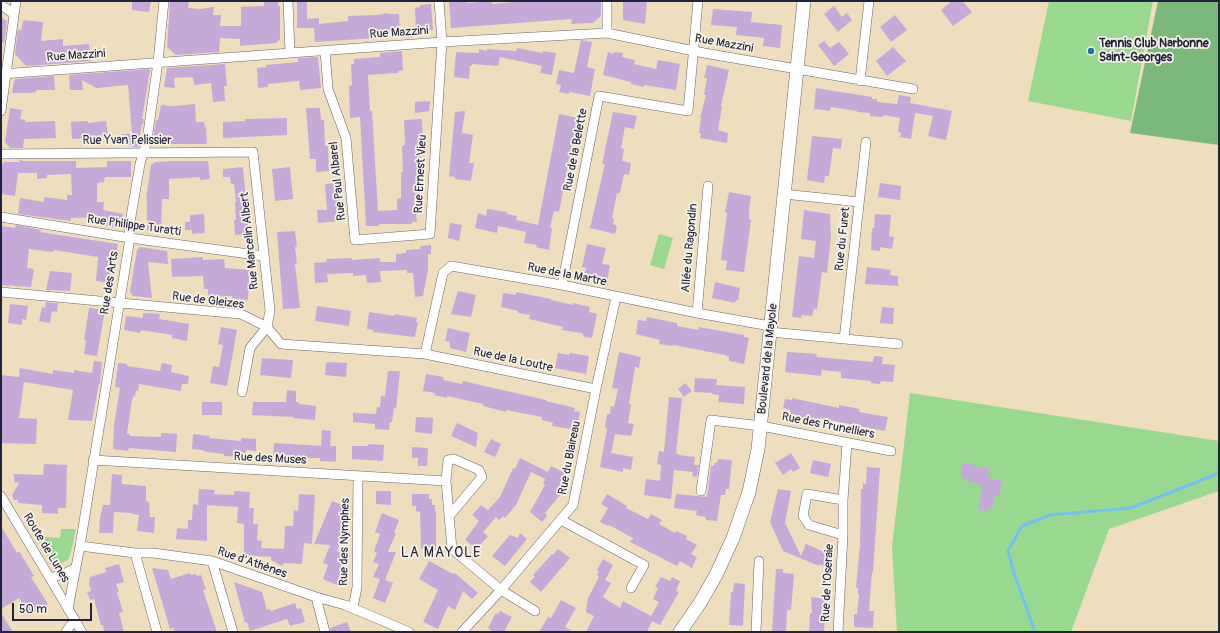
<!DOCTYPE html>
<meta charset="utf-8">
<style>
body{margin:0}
#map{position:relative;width:1220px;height:633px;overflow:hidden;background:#eedebd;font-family:Pangolin,sans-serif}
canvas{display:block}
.frame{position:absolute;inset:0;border:2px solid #22223b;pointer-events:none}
.scale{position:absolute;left:12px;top:603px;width:80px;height:18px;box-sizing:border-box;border:2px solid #22223b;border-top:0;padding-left:5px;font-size:12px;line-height:14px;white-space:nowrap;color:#22223b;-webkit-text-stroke:3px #f7f3e8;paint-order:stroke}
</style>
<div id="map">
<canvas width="1220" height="633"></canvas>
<div class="frame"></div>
<div class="scale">50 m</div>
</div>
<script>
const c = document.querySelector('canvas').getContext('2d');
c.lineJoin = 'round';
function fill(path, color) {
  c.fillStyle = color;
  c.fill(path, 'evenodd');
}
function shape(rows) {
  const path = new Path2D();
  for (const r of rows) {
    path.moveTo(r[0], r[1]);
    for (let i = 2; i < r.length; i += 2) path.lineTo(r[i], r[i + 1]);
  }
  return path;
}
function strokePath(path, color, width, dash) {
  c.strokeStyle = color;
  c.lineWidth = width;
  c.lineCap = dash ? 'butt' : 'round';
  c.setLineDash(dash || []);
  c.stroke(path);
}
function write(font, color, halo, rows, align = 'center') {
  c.font = font + ' Pangolin,sans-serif';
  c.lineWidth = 3.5;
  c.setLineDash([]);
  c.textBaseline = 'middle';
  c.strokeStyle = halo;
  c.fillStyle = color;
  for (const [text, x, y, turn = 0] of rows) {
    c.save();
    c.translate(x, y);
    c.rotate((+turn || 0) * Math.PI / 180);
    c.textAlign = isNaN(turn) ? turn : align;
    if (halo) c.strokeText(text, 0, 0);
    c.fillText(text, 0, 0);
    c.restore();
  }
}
fill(shape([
 [1049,1,1153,1,1131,121,1028,101],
 [659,234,673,238,664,269,650,265],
 [910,393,1219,441,1219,491,1109,529,1071,632,897,632,892,547],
 [61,529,76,529,71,552,68,560,57,565,52,564,36,536,60,538]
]), '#98d98f');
fill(shape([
 [1158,1,1219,1,1219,145,1130,133]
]), '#7ab97a');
strokePath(shape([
 [1035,632,1014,573,1008,551,1022,526,1050,515,1131,508,1219,473]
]), '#76c0ef', 3);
fill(shape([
 [132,1,151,1,149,12,132,10],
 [170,1,189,1,188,8,200,9,214,7,213,15,221,15,220,26,241,26,241,7,264,6,264,1,278,1,278,6,280,6,280,39,276,43,240,46,240,39,220,38,219,52,176,55,167,47],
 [297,1,307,1,307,19,319,18,319,24,348,21,348,16,377,15,388,13,388,14,399,14,400,32,375,33,376,38,315,42,314,28,297,28],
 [449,1,466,1,467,3,492,1,492,4,525,1,601,1,601,16,593,23,590,23,571,24,572,19,451,28],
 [623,1,647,1,645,24,623,20],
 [952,1,962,1,972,12,953,26,941,10],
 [431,4,433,30,416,31,415,8,420,7,420,5],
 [834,6,842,17,847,13,852,20,838,32,824,14],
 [713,9,752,12,751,22,782,25,780,48,763,46,764,38,736,35,737,27,711,25],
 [895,15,907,30,891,42,880,27],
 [1,17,7,21,4,44,1,40],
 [23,20,43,22,41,41,63,39,63,46,89,44,91,61,26,66,15,54,18,29,21,31],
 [581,40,592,42,587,67,595,69,590,96,569,92,569,94,559,92,561,85,556,84,559,70,574,73],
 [824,41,830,48,839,42,849,54,834,66,818,45],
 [893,47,906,61,887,76,876,61],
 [517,48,543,53,543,51,556,53,552,75,540,73,542,66,500,57,498,66,472,64,472,66,470,66,469,79,454,77,456,52,479,53,479,49,487,51,487,49,516,51],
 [402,51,403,70,398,71,398,73,368,75,370,111,372,111,378,211,397,210,397,199,401,198,401,172,403,172,402,146,405,145,404,120,422,119,423,145,421,145,421,158,420,158,420,171,418,171,419,198,414,198,417,222,412,222,412,224,379,224,379,226,366,226,360,117,350,118,349,86,352,85,351,64,354,64,354,59,380,57,380,53],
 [608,52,614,54,614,52,623,53,622,57,635,60,634,64,656,69,658,60,680,64,676,90,644,85,644,87,631,84,631,82,603,75],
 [318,57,321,88,300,90,299,81,268,84,268,87,258,88,257,68,266,67,266,65,298,62,298,58],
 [225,64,227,86,224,86,225,101,213,102,211,83,194,85,193,77,174,78,175,88,164,87,167,68],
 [707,65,729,70,721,106,722,106,718,130,728,133,727,143,700,138,701,133,699,133,701,118,700,118,706,95,704,95,707,78,704,78],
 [149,69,150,70,142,119,144,119,143,125,142,123,138,147,132,147,132,145,123,145,122,134,132,134,128,85,96,88,82,80,83,90,70,90,69,75],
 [54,76,55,90,36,90,36,92,31,93,12,93,14,80,15,79],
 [816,88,872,97,872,99,877,99,877,102,897,104,899,95,911,97,910,103,952,111,946,140,928,136,933,116,915,113,911,139,900,137,901,133,898,132,900,118,883,115,883,117,870,116,870,113,857,112,857,111,831,107,830,111,814,109],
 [430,101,429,111,415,113,415,102],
 [195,104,196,122,204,122,205,127,206,127,207,144,157,144,153,139,156,120,158,120,161,105,173,106],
 [10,108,22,110,20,119,26,120,25,122,55,121,56,138,24,139,23,148,10,148,5,142],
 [306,108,320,108,321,120,324,120,325,146,328,146,329,171,316,172,316,159,310,159],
 [465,111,462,133,473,135,469,163,474,163,471,181,455,179,455,177,449,176,455,112],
 [613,112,637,116,634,129,625,127,621,148,624,149,622,161,631,163,629,175,624,174,620,193,617,193,612,218,614,219,613,224,617,226,615,234,590,228,605,164,602,164],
 [559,114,577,118,559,212,554,211,550,227,552,228,549,250,536,247,537,245,524,243,526,232,498,226,497,233,475,228,478,213,486,216,487,209,507,212,507,214,517,216,516,220,538,225],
 [287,118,287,135,223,138,223,122,245,121,245,119],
 [88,121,88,123,106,121,108,135,91,136,91,138,72,139,71,122],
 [812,136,842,139,841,149,833,148,829,176,825,176,824,183,807,180],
 [19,160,22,160,22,161,76,161,76,168,107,167,107,161,131,161,131,177,105,177,104,182,97,183,97,202,104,202,103,210,123,214,121,228,106,226,106,224,103,223,103,217,71,218,71,221,18,214,20,198,44,202,44,197,67,200,67,195,72,195,71,174,47,175,47,178,37,179,37,173,18,173,15,196,1,194,2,164,5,162,20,162],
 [174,161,208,161,210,179,200,180,200,177,169,179,169,199,162,199,161,230,147,230,147,199,146,199,151,165,155,162],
 [243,167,249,234,235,235,234,220,236,220,235,202,236,202,234,184,231,184,230,177,223,177,223,169],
 [290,167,293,199,275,201,272,169],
 [338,183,341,221,318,223,317,210,327,210,325,184],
 [880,183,901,186,900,200,878,197],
 [729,192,751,196,749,209,749,219,751,220,744,272,726,270,727,261,721,260,727,213,725,212],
 [804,210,830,214,831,237,827,273,822,272,817,309,814,309,812,316,802,315,801,318,792,317,799,256,814,258,816,241,801,239],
 [204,214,205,233,192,234,192,230,185,230,185,222,190,222,190,215],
 [875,214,891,215,889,236,894,237,892,249,880,247,880,251,871,250,872,228,874,229],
 [450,223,462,225,459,241,448,238],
 [16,225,41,230,40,232,118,244,114,264,112,264,109,283,96,281,98,257,54,250,53,252,29,249,27,268,34,269,31,287,1,285,1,226,15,228],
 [295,231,297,247,295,247,297,263,295,264,300,308,283,309,277,232],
 [587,244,606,248,602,264,610,265,607,282,584,276,586,268,582,267],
 [431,245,431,254,428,254,428,270,423,296,415,297,413,273,407,273,407,270,380,271,381,282,367,283,366,275,353,276,353,273,327,274,328,282,315,283,314,263,327,262,326,259,352,258,352,260,380,258,380,262,396,262,396,254,406,253,406,250,421,249,420,246],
 [140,247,167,251,168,264,148,262,152,298,133,296,130,292,137,250],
 [203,257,203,260,224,259,225,268,250,270,248,300,232,298,232,296,208,297,208,289,204,289,203,276,172,277,171,259],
 [867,267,891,270,890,275,898,276,898,286,865,284],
 [50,271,72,273,70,291,46,290],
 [715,282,740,288,738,301,736,300,735,303,712,298],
 [458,291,476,295,471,317,451,314],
 [516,292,551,299,551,300,573,305,573,303,590,307,589,312,597,314,592,338,585,337,581,333,562,330,563,327,529,319,530,315,518,313,518,311,501,307,503,293,516,295],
 [46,302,58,303,57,312,52,311,50,323,39,321,42,307,45,308],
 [10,304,28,306,26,320,22,319,22,325,8,323],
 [317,306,351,311,349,326,315,321],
 [882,307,894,308,893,324,880,323],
 [89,308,105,310,97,356,84,354,86,341,84,340],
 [369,312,395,316,395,314,417,318,416,322,418,322,415,337,373,332,374,330,367,329],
 [143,313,160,314,159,319,189,324,187,341,172,338,172,335,141,330,140,333,124,330,126,316,143,318],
 [647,317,677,323,677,326,698,330,699,327,744,335,744,337,749,338,744,364,729,361,729,357,725,355,673,345,673,346,659,344,660,340,636,334,638,320,646,321],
 [221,327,237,330,227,386,210,383,213,366,219,367,223,345,218,344],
 [448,328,470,333,466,352,450,348,450,342,445,341],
 [619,352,641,357,639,368,635,367,629,404,631,405,628,423,634,424,631,436,615,434,611,453,633,457,631,470,623,468,623,472,600,467,607,429,605,426,607,414,610,414,611,406,614,407,618,389,612,388],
 [787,352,817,354,816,357,873,362,874,356,883,357,882,364,895,365,893,382,881,381,880,384,871,383,871,381,841,378,841,372,822,370,821,376,785,372],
 [558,353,569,355,570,353,589,356,586,374,555,368],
 [262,358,293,360,291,378,260,375],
 [94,361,102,362,100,384,99,384,92,421,68,420,73,390,24,382,19,418,37,419,36,444,1,443,1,375,19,377,20,368,53,374,53,370,74,373,74,370,92,373],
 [332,362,347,363,346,377,325,375,326,363],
 [118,363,127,364,127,366,160,371,162,363,172,365,171,372,189,376,188,384,182,384,181,391,139,384,138,391,136,390,135,397,133,396,131,406,127,434,130,434,130,436,161,437,161,433,177,434,176,452,129,448,128,451,113,449,114,425,120,388,115,387],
 [388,371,400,371,396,409,394,408,392,422,390,422,389,430,375,429,375,424,353,422,353,413,376,414,377,407,380,407,381,396,385,396],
 [426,374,444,377,443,380,462,384,463,381,546,400,546,401,575,408,574,411,580,412,577,430,552,426,553,423,542,420,542,417,506,410,506,412,483,406,483,404,447,396,447,398,434,395,435,393,423,391],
 [695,378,717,379,716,385,745,387,744,404,718,402,719,395,712,394,712,393,694,392],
 [685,383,692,391,684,397,678,389],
 [287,390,296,391,296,402,299,402,299,404,316,406,315,420,293,418,293,417,252,415,253,402,286,402],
 [669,397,682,398,676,453,679,454,679,455,695,457,694,465,699,465,697,477,692,476,693,472,674,470,671,499,644,495,646,479,660,481,661,465,657,464,659,451,664,452],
 [792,398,839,408,839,405,860,409,859,412,888,417,885,431,829,420,820,418,820,421,790,416,791,412,790,412,790,410,783,408,785,399,792,400],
 [202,402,222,402,222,415,202,415],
 [416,417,433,418,432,434,415,432],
 [457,423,478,433,476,447,451,436],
 [322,430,331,431,330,446,336,446,336,462,320,461,320,458,304,458,304,463,288,463,288,460,273,459,274,443,321,446],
 [193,434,210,436,209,438,241,441,241,438,256,439,256,451,246,450,246,454,240,454,240,457,224,456,224,454,208,452,203,451,203,450,192,449],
 [491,439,501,444,495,457,484,452],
 [368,444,384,445,383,461,352,459,352,446,368,446],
 [412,447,428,448,427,466,418,466,418,458,412,458],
 [791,453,800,468,793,472,791,469,783,475,775,463],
 [520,458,548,472,551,466,565,473,563,477,565,478,560,495,545,513,547,516,542,522,530,512,545,485,543,484,545,479,531,472,516,505,505,518,503,516,499,520,496,517,483,532,488,536,477,549,465,540,479,521,472,515,481,505,488,510,500,497,513,468,515,469],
 [718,459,732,460,729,489,726,489,725,495,721,495,717,521,706,520,706,517,696,515,697,511,674,508,676,494,707,497,711,466,714,466,714,463,717,463],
 [813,460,831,464,828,477,810,473],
 [44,464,67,465,66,508,58,508,58,514,42,513,42,505,18,503,18,500,14,500,12,495,19,483,14,482,14,474,43,475],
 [962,464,974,464,974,467,989,467,988,478,1001,480,1000,496,995,496,993,508,989,507,988,511,978,510,982,486,979,486,979,483,967,482,967,479,962,478],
 [867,467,880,468,873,572,872,572,869,611,874,611,873,628,854,627,854,614,857,614,859,595,858,594,858,588,856,587,860,545,861,489,863,489,863,483,866,484],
 [112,474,122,475,122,484,146,486,146,501,149,502,150,517,155,517,154,533,137,531,139,515,132,514,132,513,114,512,113,533,99,533,100,518,103,505,110,505],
 [199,489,215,490,214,494,234,495,234,491,250,492,249,508,254,508,253,524,258,524,257,540,262,541,261,548,284,549,285,526,293,526,294,510,298,511,299,494,315,495,312,544,304,543,302,564,284,563,282,566,271,560,271,557,244,555,244,524,237,523,238,507,207,505,207,541,176,539,177,528,188,529,188,520,192,520,193,504,198,505],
 [778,489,791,491,785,523,801,556,806,544,829,554,823,566,819,564,819,566,783,551,770,522],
 [376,491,391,491,391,505,376,504],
 [412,494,429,494,429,499,432,499,432,505,435,505,435,511,436,511,436,550,421,549,420,512,416,511,416,506,412,506],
 [607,494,627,506,626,508,648,519,651,514,662,520,659,524,675,533,676,531,687,536,686,539,697,545,691,554,697,557,692,568,680,561,677,566,630,542,633,538,609,525,608,526,600,522,608,508,601,504],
 [332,501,345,506,341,515,343,516,341,522,344,523,342,527,345,529,337,551,346,554,340,569,346,571,343,581,341,580,339,586,323,579,328,565,323,563,330,545,314,544],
 [382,513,399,520,394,533,396,533,388,552,396,552,385,580,393,583,385,603,373,598,380,579,373,577,379,564,373,562,377,553,374,551,380,534,375,532],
 [1,526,17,553,19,551,34,576,31,577,48,604,28,615,19,598,1,609],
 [520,533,527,539,505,566,492,556,510,535,518,538],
 [558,549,570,558,541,592,530,582,535,576,533,575,552,554,553,555],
 [603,559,613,565,605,580,611,583,603,597,620,608,623,601,651,616,659,602,653,599,658,588,655,587,661,577,670,581,672,577,680,581,676,591,679,592,660,625,652,621,647,632,586,632,594,616,586,612,588,598,599,577,597,575,599,571,597,570],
 [429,561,453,574,455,573,478,593,472,599,463,591,455,610,448,606,438,629,423,622,438,590,419,579],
 [119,564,124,582,116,584,119,592,117,592,123,612,119,613,124,632,104,632,103,625,101,626,94,599,90,600,87,592,91,591,89,584,90,577,106,572,105,568],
 [152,568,168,570,171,579,190,573,191,575,196,574,197,576,201,575,206,589,203,590,217,632,174,632,174,628,170,629],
 [776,569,783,569,783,573,794,574,791,610,787,610,786,632,772,632],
 [234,582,262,592,267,610,270,609,271,611,295,603,297,609,301,608,305,622,290,626,287,619,250,631,247,622,245,623],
 [734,583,745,584,743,626,729,625,731,592,733,592],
 [811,597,826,599,824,632,809,632,810,613,812,613],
 [561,600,576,608,565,627,574,632,539,632,548,617,551,618],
 [500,611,512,617,504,632,493,632,488,628,496,613,498,614],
 [1,613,13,632,1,632],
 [347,622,351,632,331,632,330,628]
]), '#c5aad9');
const street = shape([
 [288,1,290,52],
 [1,5,14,14],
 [607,33,607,1],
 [325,51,328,89,346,138,355,240,430,234,442,42,439,1],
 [1,74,442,42,607,33,704,53,913,89],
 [860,81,869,1],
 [1,111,16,1],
 [1,154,253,152,270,310,267,327,250,348,242,392],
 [784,194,859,202],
 [1,217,130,238,264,256],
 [562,285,599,96,688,111,698,1],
 [1,292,241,314,267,327,281,344,425,354,596,389],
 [697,313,708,186],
 [770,332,898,344],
 [844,339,866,142],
 [425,354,443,273,451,266,562,285,697,313,770,326],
 [93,460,446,481],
 [701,491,711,420,761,426,891,451],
 [1,496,82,632],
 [450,515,482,477,479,470,454,459,448,460,446,481,452,549,501,590,535,611],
 [561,520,644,565,631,588],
 [843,535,809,525,803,516,807,494,843,500],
 [80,546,135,553,153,553,212,561,316,597,345,605,409,632],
 [135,553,157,632],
 [212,561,233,632],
 [50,578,64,574,75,568],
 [316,597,325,632],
 [353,608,357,587,358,476],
 [68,609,80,546,121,294,130,238,129,228,140,164,147,140,158,62,164,1],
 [66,632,70,626,75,622],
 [462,632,501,590,573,505,596,389,616,297],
 [756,632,759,561],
 [838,632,843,535,843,500,847,443]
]);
const secondary = shape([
 [680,632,700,603,716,575,733,538,749,492,758,449,804,1]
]);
strokePath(street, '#696468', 10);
strokePath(secondary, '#696468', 14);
strokePath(street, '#fff', 9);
strokePath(secondary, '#fff', 13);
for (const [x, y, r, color] of [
 [1091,51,4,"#1f6fb2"]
]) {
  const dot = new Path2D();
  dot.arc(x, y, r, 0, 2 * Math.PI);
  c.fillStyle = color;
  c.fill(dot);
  strokePath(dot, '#f7f3e8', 1.5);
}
write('12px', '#22223b', '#f7f3e8', [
 ["Rue Mazzini",399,33,-4],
 ["Rue Mazzini",724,44,10],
 ["Rue Mazzini",76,56,-4],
 ["Rue Yvan Pelissier",127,141],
 ["Rue de la Belette",576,150,-79],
 ["Rue Ernest Vieu",421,174,-87],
 ["Rue Paul Albarel",338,181,-96],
 ["Rue Philippe Turatti",134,226,8],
 ["Rue du Furet",843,239,-84],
 ["Rue Marcelin Albert",250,241,-96],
 ["Allée du Ragondin",690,248,-85],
 ["Rue de la Martre",567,275,11],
 ["Rue des Arts",110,283,-81],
 ["Rue de Gleizes",208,301,7],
 ["Boulevard de la Mayole",768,359,-84],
 ["Rue de la Loutre",513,360,12],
 ["Rue des Prunelliers",828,426,11],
 ["Rue du Blaireau",570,458,-79],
 ["Rue des Muses",270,459,3],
 ["Rue des Nymphes",345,542,-89],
 ["Route de Lunes",46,548,59],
 ["Rue d'Athènes",252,563,19],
 ["Rue de l'Oseraie",828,583,-87]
]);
write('bold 12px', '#22223b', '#f7f3e8', [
 ["Tennis Club Narbonne",1099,44],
 ["Saint-Georges",1099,58]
], 'left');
c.letterSpacing = '1px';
write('14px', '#22223b', '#f7f3e8', [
 ["LA MAYOLE",441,553]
]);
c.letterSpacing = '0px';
</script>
